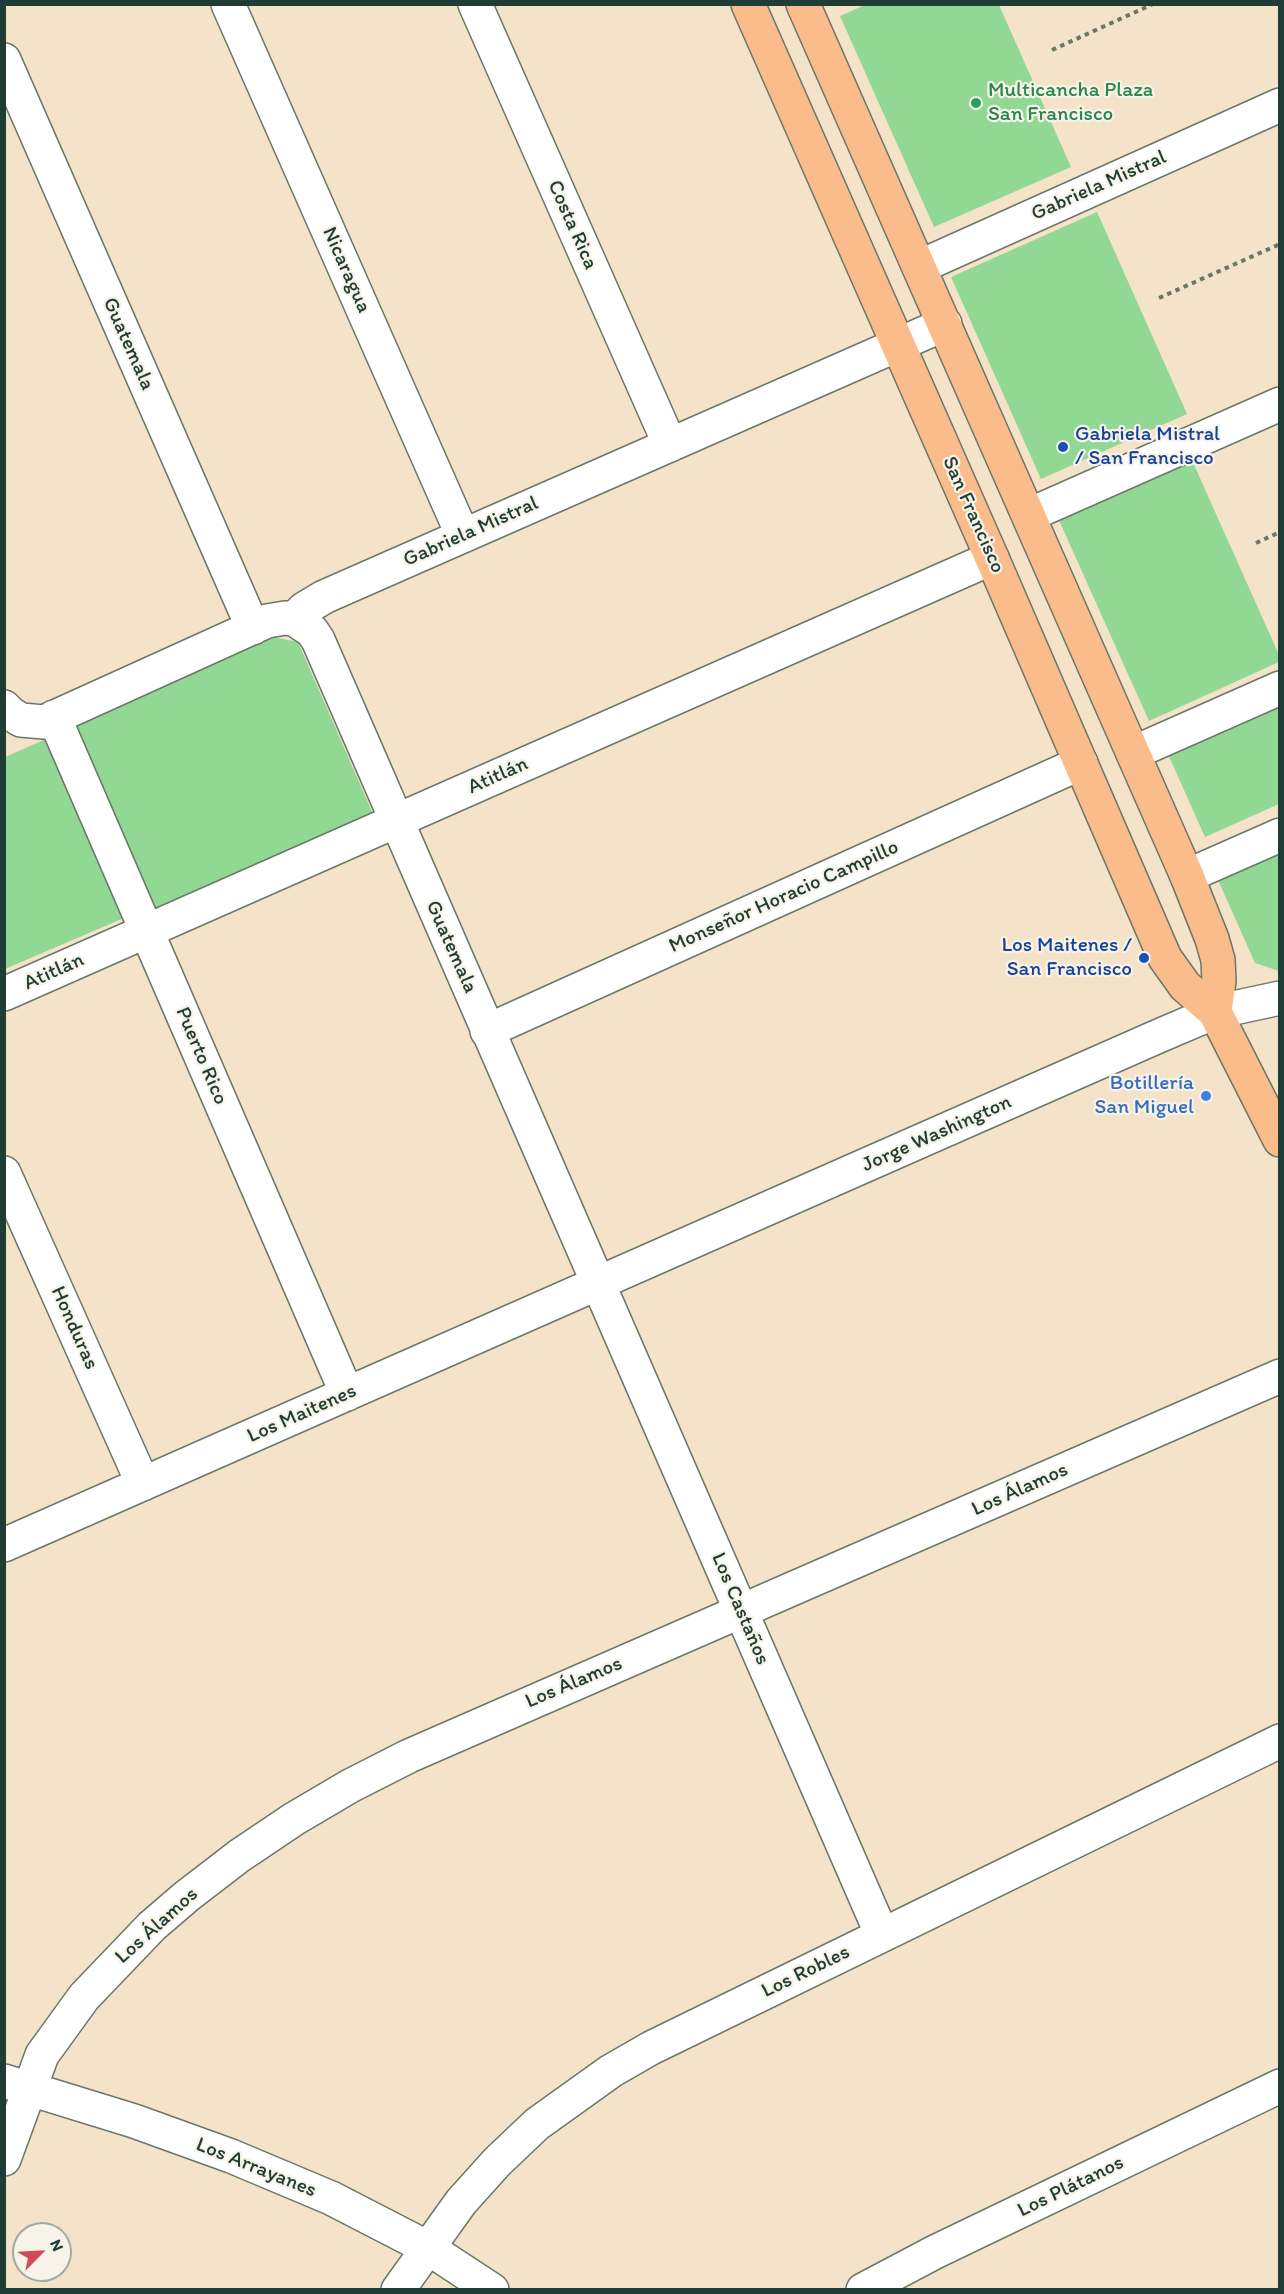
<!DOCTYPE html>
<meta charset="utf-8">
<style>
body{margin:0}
#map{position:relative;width:1284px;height:2294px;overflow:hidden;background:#f4e2c9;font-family:Itim,sans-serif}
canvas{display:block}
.frame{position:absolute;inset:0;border:6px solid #1f3d34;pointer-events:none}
.north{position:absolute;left:12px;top:2222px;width:60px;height:60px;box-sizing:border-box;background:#f7f3e8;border:2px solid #a1aaa0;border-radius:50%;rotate:66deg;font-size:16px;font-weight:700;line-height:24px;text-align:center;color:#1f3d34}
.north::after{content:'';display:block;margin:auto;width:21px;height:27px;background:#d1495b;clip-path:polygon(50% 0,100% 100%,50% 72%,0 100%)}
</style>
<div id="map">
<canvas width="1284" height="2294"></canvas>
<div class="frame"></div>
<div class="north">N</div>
</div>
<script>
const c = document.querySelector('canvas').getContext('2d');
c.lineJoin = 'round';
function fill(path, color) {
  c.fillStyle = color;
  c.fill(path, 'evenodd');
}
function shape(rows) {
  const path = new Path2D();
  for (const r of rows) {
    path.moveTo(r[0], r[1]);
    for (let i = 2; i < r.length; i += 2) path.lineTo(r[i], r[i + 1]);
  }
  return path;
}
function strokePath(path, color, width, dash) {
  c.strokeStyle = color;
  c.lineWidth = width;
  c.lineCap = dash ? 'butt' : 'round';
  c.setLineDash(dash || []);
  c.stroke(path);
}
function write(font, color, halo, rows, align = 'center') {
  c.font = font + ' Itim,sans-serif';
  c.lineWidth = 4.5;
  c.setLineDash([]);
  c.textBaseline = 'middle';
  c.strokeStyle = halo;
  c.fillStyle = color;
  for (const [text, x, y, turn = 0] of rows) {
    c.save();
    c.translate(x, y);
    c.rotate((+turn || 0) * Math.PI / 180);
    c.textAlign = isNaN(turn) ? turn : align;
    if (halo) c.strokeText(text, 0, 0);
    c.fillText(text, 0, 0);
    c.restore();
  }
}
fill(shape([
 [867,4,999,5,1071,167,934,227,840,16],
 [1097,212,1187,414,1041,479,951,277],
 [1191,458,1279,655,1279,662,1149,721,1058,518],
 [273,637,298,642,373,814,155,918,67,724],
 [1279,691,1279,804,1205,837,1163,743],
 [48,738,124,918,5,969,5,757],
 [1279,852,1279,971,1255,963,1218,880]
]), '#90d893');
const minor = shape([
 [228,4,463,536],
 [475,4,670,445],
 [4,60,253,628],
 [919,267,1280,105],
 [1029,515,1280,404],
 [294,619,304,609,324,597,945,324],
 [4,707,11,714,21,720,44,722,267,621,285,618,294,619,312,631,318,640,882,1935],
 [54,717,347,1394],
 [1133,753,1280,688],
 [1187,876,1280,835],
 [4,994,992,558],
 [487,1031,1081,763],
 [4,1173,143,1484],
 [4,1545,1161,1035,1215,1012,1280,998],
 [4,2081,134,2121,231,2156,331,2198,428,2248,492,2290],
 [4,2159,42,2055,84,1997,152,1926,187,1896,239,1856,294,1819,350,1786,409,1756,1280,1376],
 [398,2290,461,2202,497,2162,537,2124,611,2071,651,2048,1280,1741],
 [863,2290,935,2252,1280,2086]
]);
const major = shape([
 [748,4,992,558,1165,958,1185,986,1215,1012,1280,1140],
 [803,4,1187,876,1212,939,1218,960,1219,981,1215,1012]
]);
strokePath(minor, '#6a7768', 36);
strokePath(major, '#6a7768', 36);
strokePath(shape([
 [1052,50,1153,4],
 [1159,298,1280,244],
 [1256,543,1280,532]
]), '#6a7768', 4, [4.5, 4.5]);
strokePath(minor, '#fff', 33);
strokePath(major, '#fabc8b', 33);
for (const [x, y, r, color] of [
 [976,103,6,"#2e9e5b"],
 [1063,447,6,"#1a4fb4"],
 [1144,958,6,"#1a4fb4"],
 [1206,1096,6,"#3f7fe0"]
]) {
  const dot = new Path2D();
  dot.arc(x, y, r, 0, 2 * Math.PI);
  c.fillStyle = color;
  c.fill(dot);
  strokePath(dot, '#f7f3e8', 2);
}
write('21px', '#27864d', '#f7f3e8', [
 ["Multicancha Plaza",988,91],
 ["San Francisco",988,115]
], 'left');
write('21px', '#1f3d34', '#f7f3e8', [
 ["Gabriela Mistral",1099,186,-24],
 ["Costa Rica",572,225,66],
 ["Nicaragua",346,270,66],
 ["Guatemala",128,344,66],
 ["San Francisco",973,515,66],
 ["Gabriela Mistral",471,532,-24],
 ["Atitlán",498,776,-24],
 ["Monseñor Horacio Campillo",784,897,-24],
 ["Guatemala",451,947,66],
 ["Atitlán",54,972,-24],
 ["Puerto Rico",201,1056,67],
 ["Jorge Washington",937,1134,-24],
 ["Honduras",74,1328,66],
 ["Los Maitenes",302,1414,-24],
 ["Los Álamos",1020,1490,-24],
 ["Los Castaños",740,1609,67],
 ["Los Álamos",574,1683,-23],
 ["Los Álamos",157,1926,-42],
 ["Los Robles",806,1972,-26],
 ["Los Arrayanes",256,2168,22],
 ["Los Plátanos",1071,2187,-26]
]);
write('21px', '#164399', '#f7f3e8', [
 ["Gabriela Mistral",1075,435],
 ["/ San Francisco",1075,459],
 ["Los Maitenes /",1132,946,"right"],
 ["San Francisco",1132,970,"right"]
], 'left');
write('21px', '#366cbe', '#f7f3e8', [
 ["Botillería",1194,1084],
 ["San Miguel",1194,1108]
], 'right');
</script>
